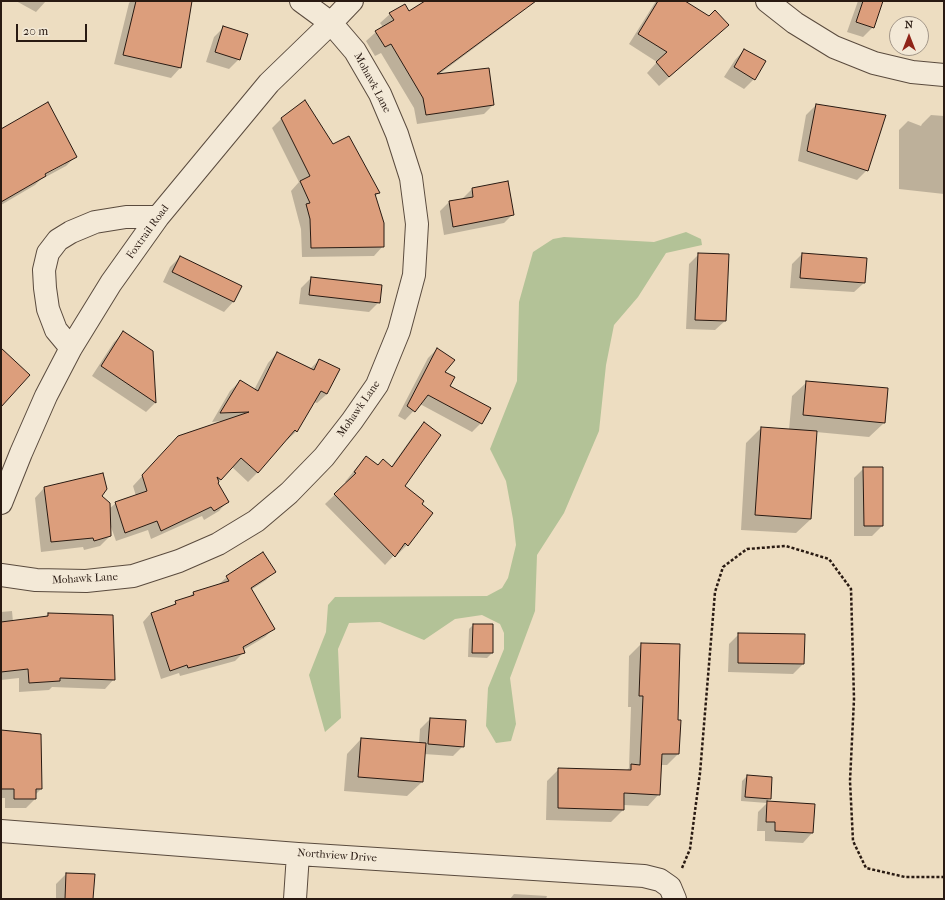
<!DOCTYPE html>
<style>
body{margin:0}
#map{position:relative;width:945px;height:900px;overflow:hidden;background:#edddc1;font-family:"IM FELL French Canon",serif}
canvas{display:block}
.frame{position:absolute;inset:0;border:2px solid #291a12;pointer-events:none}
.north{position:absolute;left:889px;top:16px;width:40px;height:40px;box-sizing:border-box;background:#f3e9d7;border:1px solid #a29688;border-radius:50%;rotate:0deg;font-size:11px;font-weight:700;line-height:16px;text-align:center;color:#291a12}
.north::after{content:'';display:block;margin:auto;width:14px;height:18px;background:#8f2418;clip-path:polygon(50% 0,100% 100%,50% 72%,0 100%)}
.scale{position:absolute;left:16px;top:24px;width:71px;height:18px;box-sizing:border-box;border:2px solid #291a12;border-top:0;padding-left:5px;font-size:12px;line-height:14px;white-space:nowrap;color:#291a12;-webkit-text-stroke:3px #f3e9d7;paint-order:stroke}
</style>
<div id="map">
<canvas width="945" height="900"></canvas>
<div class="frame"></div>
<div class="north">N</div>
<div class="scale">20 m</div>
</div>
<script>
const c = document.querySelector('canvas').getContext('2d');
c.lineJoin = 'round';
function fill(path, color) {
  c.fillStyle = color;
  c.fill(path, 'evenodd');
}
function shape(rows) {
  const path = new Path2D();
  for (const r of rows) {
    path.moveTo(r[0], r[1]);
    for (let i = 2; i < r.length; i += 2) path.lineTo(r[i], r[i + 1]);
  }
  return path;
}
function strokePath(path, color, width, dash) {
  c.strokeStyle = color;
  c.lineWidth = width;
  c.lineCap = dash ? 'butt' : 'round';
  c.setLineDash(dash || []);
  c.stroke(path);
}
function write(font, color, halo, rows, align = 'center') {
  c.font = font + ' "IM FELL French Canon",serif';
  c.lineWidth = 3;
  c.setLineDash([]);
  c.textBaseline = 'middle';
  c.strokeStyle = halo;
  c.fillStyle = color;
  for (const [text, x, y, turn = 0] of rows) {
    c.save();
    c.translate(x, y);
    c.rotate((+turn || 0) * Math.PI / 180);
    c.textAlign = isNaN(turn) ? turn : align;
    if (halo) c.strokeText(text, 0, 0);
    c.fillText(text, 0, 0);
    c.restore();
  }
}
fill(shape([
 [686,232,701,239,702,245,666,253,638,297,614,325,606,365,599,431,564,513,537,555,535,611,510,678,516,724,511,741,496,743,486,726,488,688,504,649,504,633,500,624,482,615,455,619,424,640,380,622,349,623,338,649,341,718,325,732,309,675,326,632,328,605,335,597,487,596,502,588,508,578,516,545,513,519,506,481,490,449,517,381,519,302,533,252,553,239,564,237,654,242]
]), '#b3c297');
fill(shape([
 [16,1,46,1,36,12],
 [131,1,169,1,180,68,171,78,114,64,129,3],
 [427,1,516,1,519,12,509,22,438,75,493,105,484,114,417,124,414,108,381,53,375,56,366,41,376,32,383,27,380,23,390,14,409,12],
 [656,1,683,1,709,17,727,25,718,35,659,86,647,73,657,62,629,44],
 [858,1,882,1,873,27,863,37,847,32],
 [224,27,239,59,229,69,206,62,214,37],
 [744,50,754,79,744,89,724,77,735,60],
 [305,102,333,145,379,192,375,197,383,246,374,256,302,257,301,229,291,191,299,182,272,128,281,119],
 [816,105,867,170,857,180,798,161,806,115],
 [931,115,944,116,944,194,899,189,899,130,908,121,921,126,922,124],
 [1,131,75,157,66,166,40,180,35,185,1,205],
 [65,162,65,164,41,177,40,175],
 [507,182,513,214,504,223,444,235,440,211,449,202,463,199,463,198,472,189],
 [699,254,725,321,715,330,686,329,689,264],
 [802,254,864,283,854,292,790,288,792,264],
 [180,257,241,287,233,302,224,312,163,282,170,267],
 [311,278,379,302,369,312,299,304,301,288],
 [124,333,152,351,155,403,146,412,92,376,114,342],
 [437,349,449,386,481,423,472,432,420,404,405,420,398,416,428,358],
 [277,353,310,369,319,360,338,369,327,394,317,403,314,402,297,431,287,440,286,440,257,473,248,482,232,467,218,482,216,483,228,501,219,511,204,520,202,516,151,539,148,530,116,541,110,524,110,536,100,546,84,550,83,547,41,552,35,498,44,488,101,497,109,509,116,503,136,496,133,486,169,447,222,421,212,422,230,391,240,381,254,390,268,363],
 [807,382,884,423,869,437,816,432,811,519,796,533,741,530,746,443,761,428,789,430,792,396],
 [424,423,404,486,420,504,432,514,407,545,398,554,396,553,385,565,325,504,347,483,345,482,357,467,366,458,377,466,391,467,415,433],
 [864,468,882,526,872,536,854,536,854,478],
 [274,572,266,580,251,590,273,629,265,637,243,650,244,652,235,661,180,676,179,673,161,679,143,622,151,613,170,608,176,602,189,597,194,592,217,586,227,577],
 [12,611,13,622,45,617,48,614,114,679,105,689,52,687,49,690,19,692,19,678,1,680,1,612],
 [473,625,492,653,487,658,468,657,469,629],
 [739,634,804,635,803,664,793,674,728,672,729,644],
 [641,644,677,721,678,754,667,765,661,765,659,794,648,806,623,805,623,810,611,822,546,820,547,781,559,769,626,771,629,768,631,707,628,707,629,656],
 [430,719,463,746,453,756,424,754,422,782,407,796,344,791,347,754,361,739,419,744,420,729],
 [1,731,41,789,35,795,35,799,26,808,5,808,5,798,1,798],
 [747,776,770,798,766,802,814,805,812,833,803,843,765,841,765,831,757,831,758,812,767,803,741,801,742,781],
 [66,874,92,899,56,899,56,884],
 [514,894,547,896,546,899,510,899]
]), '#0003');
const building = shape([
 [136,1,192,1,181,68,123,55,136,1],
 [425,1,536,1,437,74,489,68,494,105,426,115,423,98,391,44,385,47,375,31,394,20,389,13,405,4,409,11,425,1],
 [658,1,685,1,709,16,715,10,729,25,669,77,656,62,667,52,638,34,658,1],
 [863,1,883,1,874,28,856,22,863,1],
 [223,26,248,34,240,60,215,52,223,26],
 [744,49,766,61,755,80,734,67,744,49],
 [305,100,333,144,349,136,380,193,375,194,384,223,384,247,311,248,310,219,306,204,310,203,300,181,310,176,281,118,305,100],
 [48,102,77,157,45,174,46,176,1,202,1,129,48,102],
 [816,104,886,115,868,171,807,151,816,104],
 [508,181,514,215,453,227,449,201,473,197,472,188,508,181],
 [698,253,729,254,726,321,695,320,698,253],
 [802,253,867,258,865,283,800,278,802,253],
 [180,256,242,286,234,302,172,272,180,256],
 [311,277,382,285,380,303,309,295,311,277],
 [123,331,153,351,156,403,101,366,123,331],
 [1,348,30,375,1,407,1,348],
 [437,348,455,360,445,372,455,377,450,386,491,408,482,424,428,395,415,412,407,406,437,348],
 [277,352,314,370,319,359,340,369,327,394,321,391,297,432,295,430,258,473,241,458,221,480,217,477,219,482,218,483,229,502,214,511,211,507,161,531,157,521,125,533,115,502,147,491,142,475,178,436,249,412,220,413,240,380,258,391,277,352],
 [806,381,888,388,885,423,803,415,806,381],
 [424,422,441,435,405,486,424,501,422,504,433,513,408,546,405,543,395,557,334,494,356,473,354,472,366,456,378,465,383,459,392,467,424,422],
 [761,427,817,431,811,519,755,515,761,427],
 [863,467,883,467,883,526,864,526,863,467],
 [103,473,107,489,102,496,110,503,111,536,94,541,93,538,51,542,44,487,103,473],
 [263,552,276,572,251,588,275,629,243,647,245,653,188,668,187,665,170,671,151,613,176,604,175,601,194,595,193,592,229,581,226,576,263,552],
 [48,613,113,615,115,680,60,678,60,681,29,683,28,669,1,672,1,622,48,616,48,613],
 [473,624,493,624,493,653,472,653,473,624],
 [738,633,805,634,804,664,738,663,738,633],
 [641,643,680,644,678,720,681,720,679,754,662,754,660,795,624,793,624,810,558,808,558,768,631,770,631,764,640,765,643,696,639,696,641,643],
 [430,718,466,720,464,747,428,744,430,718],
 [1,730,41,734,42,789,36,789,36,799,14,799,14,789,1,789,1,730],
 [361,738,426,743,423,782,358,777,361,738],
 [747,775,772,777,771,799,745,797,747,775],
 [767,801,815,804,813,833,775,831,775,822,766,822,767,801],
 [66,873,95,874,93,899,65,899,66,873]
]);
fill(building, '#dc9e7c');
strokePath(building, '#291a12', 1);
const minor = shape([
 [767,1,795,23,834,47,874,63,912,72,944,75],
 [71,348,56,330,48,309,45,288,44,270,48,253,58,240,71,232,95,222,126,217,158,217],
 [1,503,21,453,46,396,71,348,111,283,158,217,269,83,331,23,352,1],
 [1,575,36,580,86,581,133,576,179,561,218,544,256,521,289,493,324,457,352,421,377,385,399,331,414,275,417,224,411,178,397,134,380,94,355,51,331,23,301,1],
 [1,831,298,854,644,876,660,880,670,887,675,899],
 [295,899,298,854]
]);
strokePath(minor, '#5a4b3e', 24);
strokePath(shape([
 [682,868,690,849,700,773,715,592,723,567,747,549,786,546,829,559,851,589,854,699,850,781,853,841,866,868,905,877,944,877]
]), '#291a12', 2.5, [3, 2]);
strokePath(minor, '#f3e9d7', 22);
write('11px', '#291a12', '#f3e9d7', [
 ["Mohawk Lane",372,83,62],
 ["Foxtrail Road",148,232,-54],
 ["Mohawk Lane",359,409,-55],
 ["Mohawk Lane",85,579,-3],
 ["Northview Drive",337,856,4]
]);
</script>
